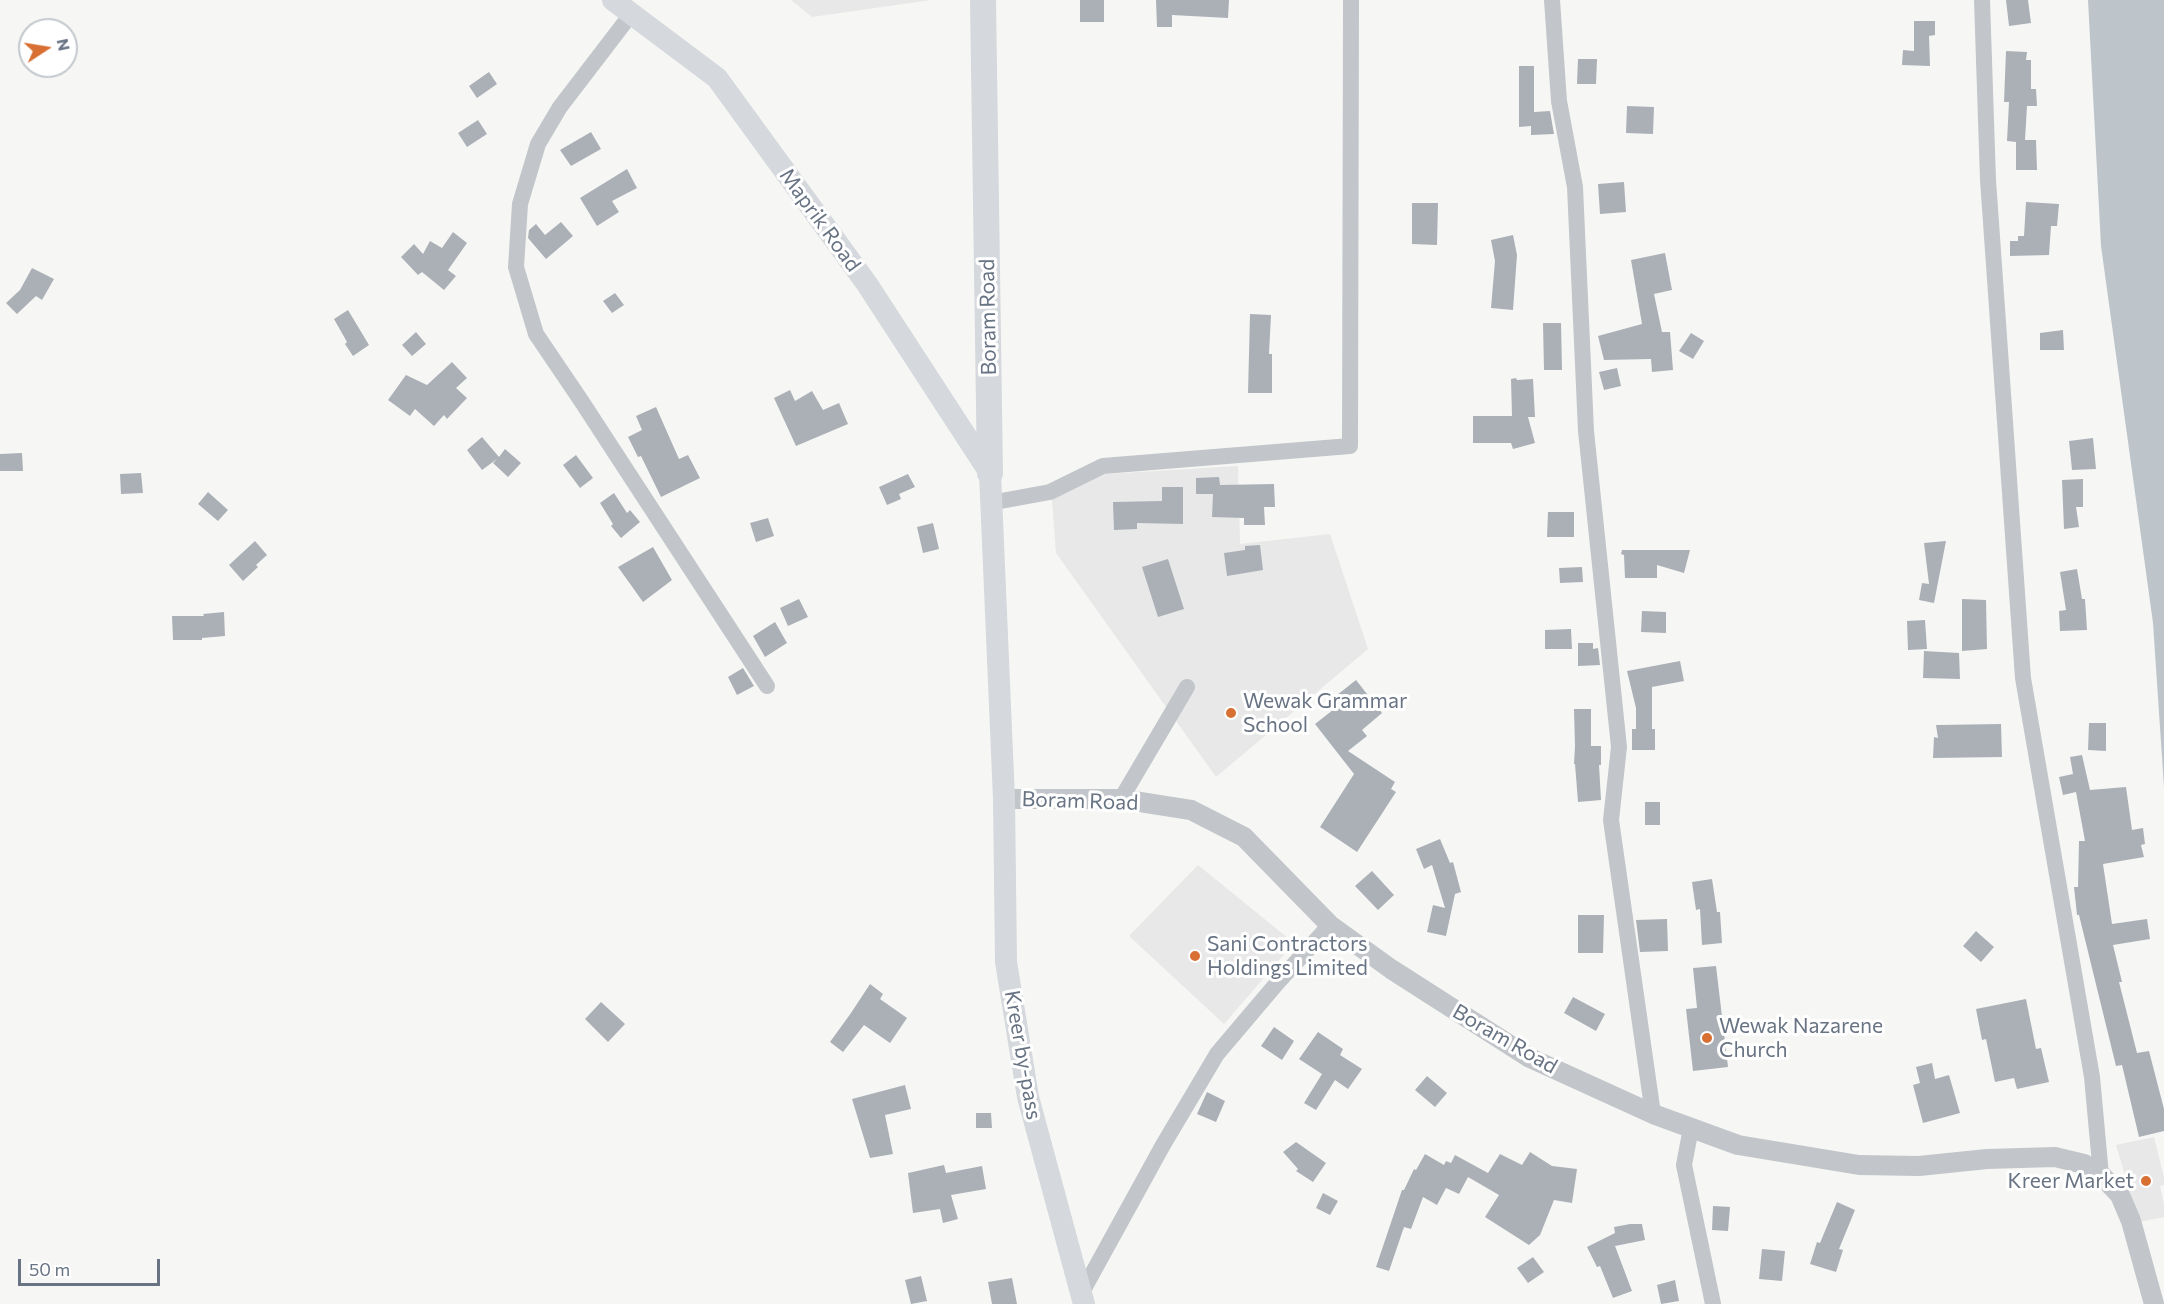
<!DOCTYPE html>
<style>
body{margin:0}
#map{position:relative;width:2164px;height:1304px;overflow:hidden;background:#f6f7f4;font-family:Commissioner,sans-serif}
canvas{display:block}
.north{position:absolute;left:18px;top:18px;width:60px;height:60px;box-sizing:border-box;background:#fff;border:2px solid #c3c7cd;border-radius:50%;rotate:78deg;font-size:16px;font-weight:700;line-height:24px;text-align:center;color:#687383}
.north::after{content:'';display:block;margin:auto;width:21px;height:27px;background:#d86f33;clip-path:polygon(50% 0,100% 100%,50% 72%,0 100%)}
.scale{position:absolute;left:18px;top:1259px;width:142px;height:27px;box-sizing:border-box;border:3px solid #687383;border-top:0;padding-left:8px;font-size:18px;line-height:21px;white-space:nowrap;color:#687383;-webkit-text-stroke:4px #fff;paint-order:stroke}
</style>
<div id="map">
<canvas width="2164" height="1304"></canvas>
<div class="north">N</div>
<div class="scale">50 m</div>
</div>
<script>
const c = document.querySelector('canvas').getContext('2d');
c.lineJoin = 'round';
function fill(path, color) {
  c.fillStyle = color;
  c.fill(path, 'evenodd');
}
function shape(rows) {
  const path = new Path2D();
  for (const r of rows) {
    path.moveTo(r[0], r[1]);
    for (let i = 2; i < r.length; i += 2) path.lineTo(r[i], r[i + 1]);
  }
  return path;
}
function strokePath(path, color, width, dash) {
  c.strokeStyle = color;
  c.lineWidth = width;
  c.lineCap = dash ? 'butt' : 'round';
  c.setLineDash(dash || []);
  c.stroke(path);
}
function write(font, color, halo, rows, align = 'center') {
  c.font = font + ' Commissioner,sans-serif';
  c.lineWidth = 6;
  c.setLineDash([]);
  c.textBaseline = 'middle';
  c.strokeStyle = halo;
  c.fillStyle = color;
  for (const [text, x, y, turn = 0] of rows) {
    c.save();
    c.translate(x, y);
    c.rotate((+turn || 0) * Math.PI / 180);
    c.textAlign = isNaN(turn) ? turn : align;
    if (halo) c.strokeText(text, 0, 0);
    c.fillText(text, 0, 0);
    c.restore();
  }
}
fill(shape([
 [791,0,931,0,812,17],
 [1238,466,1240,544,1330,534,1368,649,1216,777,1056,553,1052,500,1106,474],
 [1198,865,1294,943,1224,1024,1129,936],
 [2154,1137,2164,1178,2164,1185,2160,1186,2164,1205,2164,1217,2139,1222,2116,1145]
]), '#e7e8e7');
fill(shape([
 [2088,0,2164,0,2164,787,2153,623,2101,246]
]), '#bdc4ca');
fill(shape([
 [1080,0,1104,0,1104,22,1080,22],
 [1156,0,1229,0,1228,18,1172,15,1172,27,1157,27],
 [2006,0,2028,0,2031,23,2009,26],
 [1914,21,1935,21,1935,35,1929,36,1930,66,1902,65,1903,50,1914,51],
 [2006,51,2027,52,2026,60,2031,60,2031,89,2036,89,2037,106,2027,106,2025,140,2036,140,2037,170,2016,170,2016,142,2007,141,2009,102,2004,102],
 [1578,59,1597,59,1596,84,1577,84],
 [1519,66,1534,66,1534,112,1550,111,1554,134,1531,135,1531,126,1519,127],
 [489,72,497,84,477,98,469,86],
 [1627,106,1654,107,1653,134,1626,133],
 [478,120,487,134,467,147,458,133],
 [591,132,601,149,571,166,560,150],
 [627,169,637,188,612,201,619,212,597,226,580,198],
 [1624,182,1626,212,1600,214,1598,184],
 [2026,202,2059,204,2057,226,2051,226,2049,255,2010,256,2010,241,2018,241,2018,236,2024,236],
 [1412,203,1438,203,1437,245,1412,244],
 [561,222,573,236,546,259,528,238,529,230,536,224,545,235],
 [453,232,467,243,448,270,456,276,444,290,422,272,418,275,401,257,414,244,423,254,430,241,442,248],
 [1513,235,1517,255,1513,310,1491,308,1495,261,1491,240],
 [1665,253,1672,290,1654,294,1662,332,1670,332,1673,370,1652,372,1651,359,1604,360,1598,336,1642,324,1631,260],
 [32,268,54,279,42,300,36,296,17,314,6,303,20,290],
 [615,293,624,305,612,313,603,301],
 [348,310,369,345,353,356,345,344,347,342,334,319],
 [1250,314,1271,315,1269,354,1272,354,1272,393,1248,393],
 [1543,323,1561,323,1562,370,1544,370],
 [2063,330,2064,350,2040,350,2040,333],
 [416,332,426,344,412,356,402,345],
 [1691,333,1704,341,1693,359,1679,351],
 [452,362,467,378,456,388,467,398,447,419,444,415,434,426,415,409,410,416,388,400,406,375,427,385],
 [1617,368,1621,386,1604,390,1599,372],
 [1516,378,1517,380,1533,379,1535,417,1528,417,1535,443,1513,449,1511,443,1473,443,1473,416,1512,416,1511,379],
 [790,390,795,401,812,391,823,410,839,403,848,424,796,446,774,398],
 [656,407,679,459,688,455,700,478,661,497,641,456,638,457,628,437,642,430,636,416],
 [482,437,499,457,505,449,521,463,508,477,493,463,497,459,482,470,467,450],
 [2093,438,2096,469,2072,470,2069,441],
 [22,453,23,471,0,471,0,454],
 [576,455,593,478,580,488,563,465],
 [141,473,143,493,121,494,120,474],
 [908,474,915,487,899,494,901,499,887,505,879,487],
 [1219,477,1220,485,1274,484,1275,507,1264,507,1265,525,1244,525,1244,518,1212,517,1213,494,1196,494,1196,478],
 [2083,479,2083,507,2076,507,2079,527,2064,529,2062,480],
 [1162,487,1183,487,1183,524,1137,523,1137,529,1114,530,1113,502,1162,501],
 [208,492,228,510,218,521,198,504],
 [614,493,627,513,630,510,640,522,621,538,611,526,613,524,600,503],
 [1548,512,1574,512,1574,537,1547,537],
 [768,518,774,536,756,542,750,523],
 [933,523,939,549,923,553,917,527],
 [255,541,267,555,256,565,258,567,243,581,229,565],
 [1946,541,1934,603,1919,600,1922,583,1929,584,1924,543],
 [1260,545,1263,570,1227,576,1224,553,1245,550,1245,546],
 [653,547,672,580,643,602,618,567],
 [1622,550,1690,550,1684,573,1657,565,1657,578,1625,578,1624,555,1621,554],
 [1168,559,1184,609,1158,617,1142,567],
 [1582,567,1583,582,1560,583,1559,568],
 [2077,569,2082,599,2085,599,2087,630,2060,631,2059,611,2066,610,2060,572],
 [799,599,808,617,788,626,780,608],
 [1962,599,1986,600,1987,649,1962,651],
 [1642,611,1666,612,1666,633,1641,632],
 [224,612,225,636,202,638,202,640,173,640,172,616,204,616,203,614],
 [1925,620,1927,649,1908,650,1907,621],
 [775,622,787,643,765,657,753,636],
 [1571,629,1572,649,1545,649,1545,630],
 [1578,643,1593,643,1593,649,1598,648,1600,665,1578,666],
 [1924,651,1959,653,1960,679,1923,678],
 [1680,661,1684,681,1652,687,1652,729,1655,729,1655,750,1632,750,1632,729,1636,729,1636,708,1627,671],
 [743,668,754,686,737,695,728,677],
 [1356,680,1382,713,1362,730,1367,736,1348,751,1395,782,1391,789,1396,792,1357,852,1320,827,1354,774,1315,724,1338,706,1332,699],
 [1574,709,1591,709,1591,746,1601,746,1601,765,1599,765,1601,800,1578,802,1575,764,1574,764,1575,746],
 [2089,723,2106,723,2106,751,2088,750],
 [2001,724,2002,757,1933,758,1934,737,1938,738,1936,725],
 [2082,755,2090,790,2126,787,2132,830,2143,828,2145,844,2141,845,2144,857,2103,864,2112,924,2147,919,2150,939,2113,945,2122,982,2119,982,2137,1053,2149,1051,2164,1109,2164,1131,2139,1137,2122,1065,2116,1066,2079,915,2077,915,2074,887,2078,887,2079,841,2085,841,2076,792,2063,795,2059,777,2073,774,2070,757],
 [1645,802,1660,802,1660,825,1645,825],
 [1440,839,1450,863,1453,862,1461,892,1455,894,1446,936,1427,932,1433,905,1445,908,1432,865,1424,869,1416,849],
 [1372,871,1394,895,1378,910,1355,886],
 [1712,879,1717,912,1720,912,1722,943,1702,945,1700,909,1696,910,1692,882],
 [1578,915,1604,915,1603,953,1578,953],
 [1667,919,1668,951,1640,952,1636,920],
 [1976,931,1994,947,1981,962,1963,946],
 [1716,966,1728,1067,1693,1071,1686,1009,1697,1008,1693,968],
 [870,984,883,994,880,999,907,1018,890,1043,864,1025,843,1052,830,1042,851,1013],
 [1573,997,1605,1014,1596,1031,1564,1013],
 [2026,999,2036,1049,2041,1048,2049,1082,2017,1089,2014,1078,1995,1082,1986,1039,1982,1040,1976,1009],
 [601,1002,625,1024,608,1042,585,1019],
 [1274,1027,1294,1041,1282,1060,1261,1046],
 [1318,1032,1343,1049,1340,1055,1362,1069,1348,1089,1335,1080,1316,1110,1304,1103,1322,1074,1299,1059],
 [1932,1063,1935,1079,1949,1075,1960,1113,1923,1123,1913,1085,1920,1083,1916,1067],
 [1427,1076,1447,1093,1435,1107,1415,1090],
 [905,1085,911,1109,885,1115,893,1154,870,1158,852,1099],
 [1207,1092,1225,1101,1216,1122,1197,1114],
 [976,1113,991,1113,992,1128,976,1128],
 [1296,1142,1326,1163,1313,1182,1296,1171,1298,1169,1283,1152],
 [1530,1152,1552,1166,1577,1169,1572,1203,1554,1200,1540,1235,1529,1245,1485,1217,1499,1195,1468,1177,1459,1194,1446,1188,1437,1205,1423,1197,1411,1229,1404,1227,1389,1271,1376,1267,1402,1190,1404,1190,1414,1169,1416,1170,1425,1154,1444,1165,1446,1161,1451,1163,1455,1155,1488,1173,1500,1154,1522,1165],
 [944,1165,946,1173,982,1166,986,1189,951,1195,958,1219,943,1223,940,1209,913,1213,908,1173],
 [1323,1193,1338,1201,1330,1215,1316,1208],
 [1837,1202,1855,1210,1839,1249,1843,1250,1836,1272,1810,1264,1817,1242,1820,1243],
 [1713,1206,1730,1207,1728,1231,1712,1230],
 [1630,1224,1642,1224,1645,1240,1615,1246,1632,1291,1613,1298,1600,1266,1597,1267,1587,1247,1615,1233,1614,1227],
 [1762,1249,1785,1251,1782,1281,1759,1279],
 [1533,1257,1544,1272,1528,1283,1517,1268],
 [921,1276,927,1301,911,1304,905,1280],
 [1012,1278,1017,1304,992,1304,988,1282],
 [1675,1280,1679,1301,1661,1304,1657,1285]
]), '#abb0b7');
strokePath(shape([
 [1552,0,1559,101,1575,187,1586,431,1619,747,1611,820,1653,1114],
 [1982,0,1988,180,2023,678,2092,1077,2101,1175],
 [632,13,560,107,538,144,520,204,516,267,536,334,582,402,767,686],
 [990,503,1050,492,1103,466,1350,446,1351,0],
 [1121,799,1187,687],
 [1691,1128,1684,1165,1713,1304],
 [1081,1294,1163,1145,1217,1054,1278,982,1330,925]
]), '#c2c5c9', 16);
strokePath(shape([
 [1004,799,1121,799,1191,810,1244,837,1330,925,1391,969,1530,1058,1653,1114,1738,1145,1859,1165,1919,1166,1987,1159,2055,1157,2084,1164,2101,1175,2120,1195,2131,1221,2154,1304]
]), '#c2c5c9', 20);
strokePath(shape([
 [613,0,717,78,867,284,990,473,1004,799,1006,962,1028,1097,1084,1304]
]), '#d5d8dc', 22);
strokePath(shape([
 [983,0,990,473]
]), '#d5d8dc', 26);
for (const [x, y, r, color] of [
 [1231,713,6,"#d86f33"],
 [1195,956,6,"#d86f33"],
 [1707,1038,6,"#d86f33"],
 [2146,1181,6,"#d86f33"]
]) {
  const dot = new Path2D();
  dot.arc(x, y, r, 0, 2 * Math.PI);
  c.fillStyle = color;
  c.fill(dot);
  strokePath(dot, '#fff', 2);
}
write('21px', '#687383', '#fff', [
 ["Maprik Road",820,220,54],
 ["Boram Road",988,317,-91],
 ["Boram Road",1080,801,2],
 ["Boram Road",1505,1039,30],
 ["Kreer by-pass",1023,1055,80]
]);
write('21px', '#687383', '#fff', [
 ["Wewak Grammar",1243,701],
 ["School",1243,725],
 ["Sani Contractors",1207,944],
 ["Holdings Limited",1207,968],
 ["Wewak Nazarene",1719,1026],
 ["Church",1719,1050],
 ["Kreer Market",2134,1181,"right"]
], 'left');
</script>
